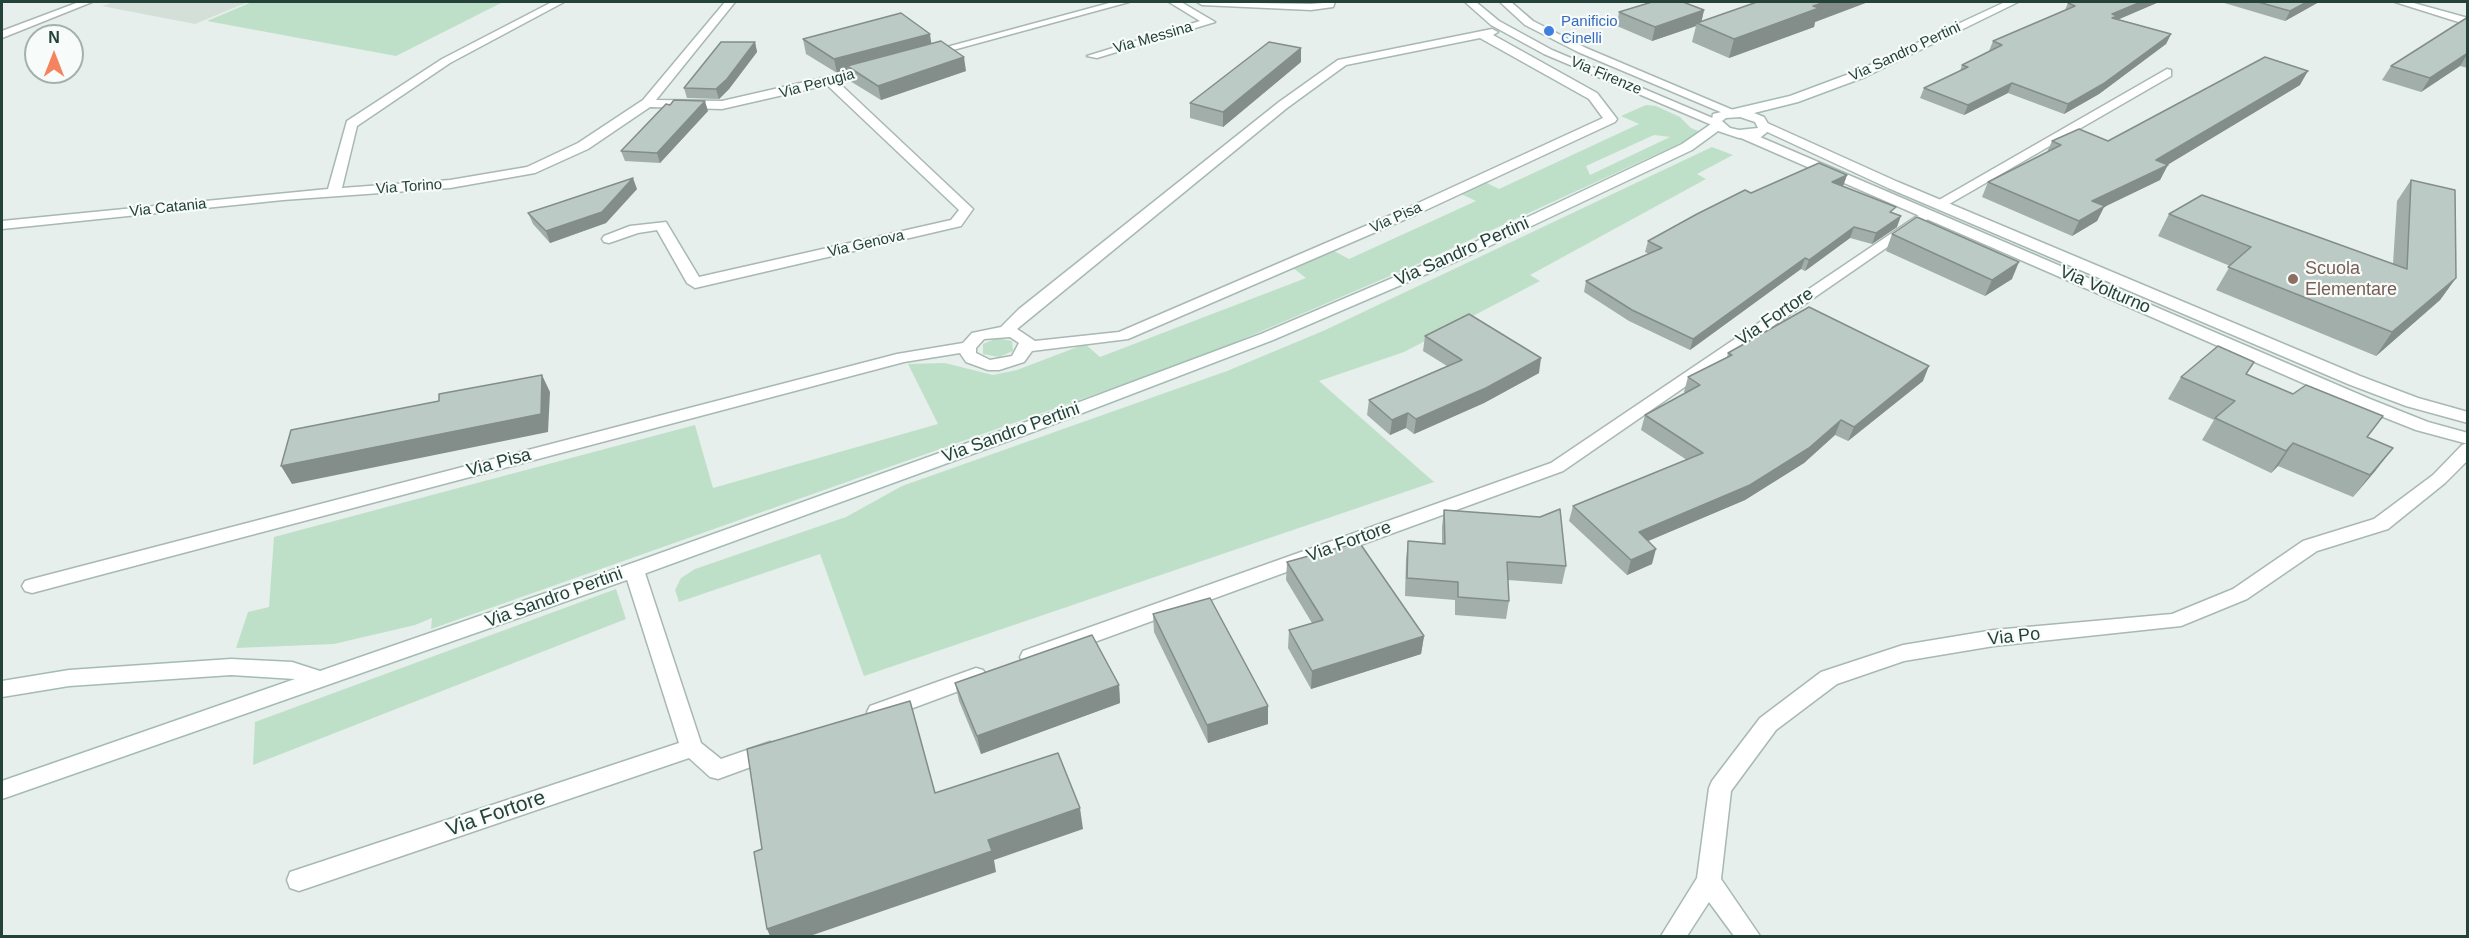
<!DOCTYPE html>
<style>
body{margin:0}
#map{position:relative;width:2469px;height:938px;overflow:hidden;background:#e6efeb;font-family:Arial,sans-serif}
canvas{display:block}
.frame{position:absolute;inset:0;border:3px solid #24423a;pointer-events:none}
.north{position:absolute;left:24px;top:24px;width:60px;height:60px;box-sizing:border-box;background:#f7fbf9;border:2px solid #a3b1ad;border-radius:50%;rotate:0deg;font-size:16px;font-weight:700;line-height:24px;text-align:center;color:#24423a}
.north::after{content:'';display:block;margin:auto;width:21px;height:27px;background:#f4845f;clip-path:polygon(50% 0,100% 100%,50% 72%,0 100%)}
</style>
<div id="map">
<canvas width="2469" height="938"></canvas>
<div class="frame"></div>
<div class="north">N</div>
</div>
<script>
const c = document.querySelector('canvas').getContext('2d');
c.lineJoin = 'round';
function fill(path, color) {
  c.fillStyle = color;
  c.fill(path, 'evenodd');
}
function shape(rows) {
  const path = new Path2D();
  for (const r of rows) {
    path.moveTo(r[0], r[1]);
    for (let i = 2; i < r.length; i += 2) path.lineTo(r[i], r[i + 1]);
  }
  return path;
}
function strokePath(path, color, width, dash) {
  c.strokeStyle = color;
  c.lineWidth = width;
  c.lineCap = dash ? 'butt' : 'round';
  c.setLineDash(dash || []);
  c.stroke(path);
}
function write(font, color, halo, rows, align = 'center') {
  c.font = font + ' Arial,sans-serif';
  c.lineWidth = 4.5;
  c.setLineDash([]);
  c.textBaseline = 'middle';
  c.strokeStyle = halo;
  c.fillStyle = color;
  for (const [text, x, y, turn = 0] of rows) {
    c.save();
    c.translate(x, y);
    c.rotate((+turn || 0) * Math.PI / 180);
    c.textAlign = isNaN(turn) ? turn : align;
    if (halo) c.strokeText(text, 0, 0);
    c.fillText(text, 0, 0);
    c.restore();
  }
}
fill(shape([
 [114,2,248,2,195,24,102,6]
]), '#d4dfda');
fill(shape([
 [252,2,503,2,396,56,207,21],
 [1646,105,1656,106,1680,117,1691,128,1703,133,1411,267,1206,355,431,629,432,618,415,625,334,644,236,648,248,612,269,607,274,537,695,425,713,488,938,424,908,364,945,363,993,375,1017,370,1085,344,1100,357,1306,278,1293,268,1334,251,1349,259,1476,201,1459,193,1483,181,1499,189,1639,124,1621,116],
 [1654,135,1670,137,1590,175,1586,166],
 [1712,147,1733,155,1697,174,1706,179,1530,275,1540,281,1404,352,1319,381,1434,482,864,676,820,554,679,602,675,590,681,578,695,569,846,517,902,486,1227,371,1323,331],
 [997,338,1012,341,1013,351,999,357,983,354,983,344],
 [616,589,626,619,253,765,255,722]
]), '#bfe0c8');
const minor = shape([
 [79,2,92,2,2,38,2,31,79,2],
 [552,2,564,2,450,63,357,126,342,188,450,180,527,167,578,143,643,100,725,2,735,2,656,100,722,101,875,66,875,72,838,82,973,209,961,226,695,288,687,283,657,230,638,233,609,243,604,242,602,239,604,236,630,226,666,222,699,277,951,220,959,210,827,85,722,109,650,107,588,149,535,173,450,188,283,200,2,229,2,221,328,189,347,121,442,59,552,2],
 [1113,2,1129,2,931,56,921,54,1113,2],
 [1169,2,1181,2,1215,22,1097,58,1087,56,1200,21,1169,2],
 [1197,2,1311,4,1335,2,1333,7,1311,10,1202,5,1197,2],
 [2395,2,2410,2,2468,18,2468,25,2395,2],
 [1492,29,1498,32,1493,35,1597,93,1617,119,1615,122,1415,215,1128,339,1032,351,1024,362,999,370,988,370,966,362,960,353,904,362,32,593,25,591,22,586,25,581,32,579,897,354,963,343,972,333,1001,327,1019,309,1279,102,1338,60,1492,29],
 [1480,38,1589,99,1603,118,1405,209,1119,332,1035,341,1017,329,1287,108,1346,65,1480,38],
 [1010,337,1019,343,1012,356,990,360,976,353,976,348,984,339,1010,337],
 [2167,69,2171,70,2171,76,1944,207,1934,207,1932,204,2167,69],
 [1926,210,1931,211,1931,217,1563,471,1037,663,1030,665,1023,663,1020,657,1023,651,1551,463,1926,210],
 [2468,443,2468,460,2445,483,2388,529,2317,551,2247,599,2181,626,1994,646,1904,661,1837,684,1776,730,1731,791,1721,879,1760,936,1734,936,1709,902,1687,936,1661,936,1697,878,1709,788,1712,781,1760,718,1821,672,1903,645,1994,630,2172,614,2233,589,2303,541,2374,519,2433,475,2462,445,2468,443],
 [634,563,641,565,644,570,701,743,721,759,770,742,778,745,781,751,778,757,718,779,710,777,689,758,299,891,290,888,287,880,290,872,679,743,624,570,627,565,634,563],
 [976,668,983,670,987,676,983,682,878,721,870,718,867,712,870,706,976,668]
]);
const tertiary = shape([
 [1465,2,1476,2,1499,21,1552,50,1722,122,1716,126,1712,125,1544,54,1491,25,1465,2],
 [1500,2,1511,2,1533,21,1586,48,1740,113,1738,116,1730,116,1578,52,1525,25,1500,2],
 [1765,122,1898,182,2360,376,2418,398,2468,412,2468,423,2406,406,2348,384,1888,188,1761,129,1761,123,1765,122],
 [1746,131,2370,399,2428,422,2468,433,2468,444,2416,430,2358,407,1741,138,1740,135,1746,131]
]);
const secondary = shape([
 [2005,2,2018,2,1865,77,1798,102,1754,113,1764,117,1771,129,1761,137,1739,138,1718,131,1692,150,1466,257,1273,340,1038,430,641,575,2,799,2,781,295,679,231,675,69,686,2,697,2,681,69,670,231,659,292,662,320,671,627,565,1026,422,1261,334,1456,251,1682,144,1711,124,1713,114,1790,96,1857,71,2005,2],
 [1740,117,1755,122,1758,128,1739,130,1730,128,1722,121,1726,118,1740,117]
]);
strokePath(minor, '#a8b8b2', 3);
strokePath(tertiary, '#a8b8b2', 3);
strokePath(secondary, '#a4bbb3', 3);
fill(minor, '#fff');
fill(tertiary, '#fff');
fill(secondary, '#fff');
fill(shape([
 [1757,2,1868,2,1815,22,1814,27,1729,58,1692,42,1696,26,1652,41,1617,26,1619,12,1704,10,1701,22],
 [2072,2,2159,2,2118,19,2171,34,2166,44,2099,94,2064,114,2008,93,1964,115,1920,98,1924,88,1960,71,1962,65,1990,51,1989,51,1993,41,2065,10,2068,3],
 [2221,2,2319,2,2285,21],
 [2468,17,2468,68,2460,66,2421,92,2382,80,2391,66],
 [803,39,932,44,966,71,881,100,850,81,848,70,837,73,806,54],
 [755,42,757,52,729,89,719,99,687,98,684,88],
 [1301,62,1223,127,1190,118,1190,103],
 [2300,85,2167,165,2160,180,2104,207,2097,221,2072,236,1982,197,1988,182,2047,152,2052,141,2108,141],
 [670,105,708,111,660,163,625,161,621,151],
 [1847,175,1843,186,1842,186,1894,213,1897,227,1872,244,1850,238,1805,271,1801,269,1690,350,1629,321,1584,292,1586,281,1649,254,1645,252,1648,241,1751,193],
 [2411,180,2456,278,2440,300,2376,356,2216,290,2230,266,2158,236,2169,214,2393,264,2397,201],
 [637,189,606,223,550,243,533,224,528,213],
 [1892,234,2012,279,1985,296,1886,251],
 [1425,336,1539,373,1484,403,1414,434,1406,428,1390,435,1367,415,1369,400,1447,366,1423,351],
 [1728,353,1923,381,1848,441,1835,435,1804,463,1745,500,1648,541,1652,564,1627,575,1569,521,1573,506,1687,460,1641,430,1645,415,1686,393,1684,392,1688,377,1727,357],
 [2246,374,2368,437,2376,470,2353,497,2278,466,2271,473,2202,440,2214,420,2168,399,2181,377],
 [1444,510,1566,566,1562,584,1508,580,1509,601,1506,619,1455,615,1455,600,1405,596,1406,559,1408,541,1442,544,1442,527],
 [1287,562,1424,636,1421,654,1311,689,1288,648,1289,630,1312,623,1286,580],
 [1153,614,1268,706,1268,724,1208,743,1154,632],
 [955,683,1119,685,1120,703,981,754,959,701]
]), '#a1aea9');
fill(shape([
 [1825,2,1868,2,1815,22,1814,27,1729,58,1734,39],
 [2141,2,2159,2,2108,24,2112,14],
 [2307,2,2319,2,2285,21,2290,11],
 [1704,10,1701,24,1697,23,1696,26,1652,41,1655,27],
 [930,34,932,48,847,66,848,70,837,73,834,59],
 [2171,34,2166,44,2099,94,2064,114,2068,104],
 [755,42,757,52,729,89,719,99,716,89],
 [1301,48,1301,62,1223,127,1223,112],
 [2468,53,2460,66,2421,92,2430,78],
 [964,57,966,71,881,100,878,86],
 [2308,71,2300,85,2159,170,2168,165,2160,180,2104,207,2097,221,2072,236,2079,221,2092,201,2156,160],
 [2012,83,2008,93,1964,115,1968,105],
 [705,101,708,111,660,163,657,153],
 [1847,175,1843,186,1828,193,1832,182],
 [633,178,637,189,606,223,550,243,546,231],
 [1901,216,1897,227,1872,244,1876,233],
 [1854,227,1850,238,1805,271,1809,260],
 [1805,258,1801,269,1690,350,1693,339],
 [2019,262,2012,279,1985,296,1992,280],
 [2456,278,2440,300,2376,356,2392,332],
 [1541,358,1539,373,1484,403,1414,434,1416,419],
 [1929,366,1923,381,1848,441,1854,427],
 [542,375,550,392,548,432,292,484,281,466],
 [1408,413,1406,428,1390,435,1392,420],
 [1841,420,1835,435,1804,463,1745,500,1634,547,1639,532],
 [2293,443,2278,466,2271,473,2286,451],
 [2393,448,2376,470,2353,497,2370,475],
 [1656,549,1652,564,1627,575,1631,560],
 [1424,636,1421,654,1311,689,1312,671],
 [1119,685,1120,703,981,754,977,736],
 [1268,706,1268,724,1208,743,1207,725],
 [1080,808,1083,829,994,860,996,872,810,936,770,936,767,929,988,840]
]), '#838d89');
const building = shape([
 [1652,2,1683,2,1704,10,1655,27,1619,12,1652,2],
 [1757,2,1825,2,1813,6,1819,8,1734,39,1697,23,1757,2],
 [2072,2,2141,2,2112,14,2117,16,2112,18,2171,34,2103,84,2068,104,2012,83,1968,105,1924,88,1968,67,1962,65,2002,45,1993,41,2075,6,2068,3,2072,2],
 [2258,2,2307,2,2290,11,2258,2],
 [901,13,930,34,834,59,803,39,901,13],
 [2468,17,2468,53,2430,78,2391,66,2468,17],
 [941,41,964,57,878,86,847,66,941,41],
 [721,42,755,42,727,79,716,89,684,88,721,42],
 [1269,42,1301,48,1223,112,1190,103,1269,42],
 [2265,57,2308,71,2156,160,2168,165,2092,201,2105,206,2079,221,1988,182,2061,145,2052,141,2079,129,2108,141,2265,57],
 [674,100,705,101,657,153,621,151,666,104,670,105,674,100],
 [1819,163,1847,175,1832,182,1896,207,1890,212,1901,216,1876,233,1854,227,1809,260,1805,258,1693,339,1632,310,1586,281,1662,248,1648,241,1697,214,1745,190,1751,193,1819,163],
 [633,178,602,212,546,231,528,213,633,178],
 [2411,180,2455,190,2456,278,2392,332,2228,267,2251,247,2169,214,2202,195,2407,269,2411,180],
 [1917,217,2019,262,1992,280,1892,234,1917,217],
 [1809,307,1929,366,1854,427,1841,420,1809,448,1750,485,1639,532,1656,549,1631,560,1573,506,1703,453,1645,415,1700,385,1688,377,1732,355,1728,353,1809,307],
 [1469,314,1541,358,1486,388,1416,419,1408,413,1392,420,1369,400,1462,360,1425,336,1469,314],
 [2218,346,2254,362,2246,374,2293,394,2306,385,2383,416,2367,437,2393,448,2370,475,2293,443,2286,451,2215,418,2235,401,2181,377,2218,346],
 [542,375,541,414,281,466,291,430,439,401,439,394,542,375],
 [1560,509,1566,566,1507,562,1509,601,1458,597,1458,582,1407,578,1408,541,1445,544,1444,510,1540,517,1560,509],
 [1359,542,1424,636,1312,671,1289,630,1323,620,1287,562,1359,542],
 [1210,598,1268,706,1207,725,1153,614,1210,598],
 [1092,635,1119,685,977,736,955,683,1092,635],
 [910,701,935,793,1058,753,1080,808,988,840,992,851,767,929,754,852,762,849,747,749,910,701]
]);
fill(building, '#bbcac4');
strokePath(building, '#838d89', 1.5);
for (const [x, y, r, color] of [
 [1549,31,6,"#3f7fe0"],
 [2293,279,6,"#8d6e63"]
]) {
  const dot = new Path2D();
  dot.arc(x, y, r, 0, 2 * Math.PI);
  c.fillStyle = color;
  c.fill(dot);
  strokePath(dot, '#f7fbf9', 2);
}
write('15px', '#366cbe', '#f7fbf9', [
 ["Panificio",1561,22],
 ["Cinelli",1561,39]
], 'left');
write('15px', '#24423a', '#f7fbf9', [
 ["Via Messina",1153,38,-16],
 ["Via Sandro Pertini",1905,52,-25],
 ["Via Firenze",1606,76,23],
 ["Via Perugia",817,84,-15],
 ["Via Torino",409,187,-4],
 ["Via Catania",168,208,-6],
 ["Via Pisa",1396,218,-24],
 ["Via Genova",866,244,-13]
]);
write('18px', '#24423a', '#f7fbf9', [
 ["Via Sandro Pertini",1462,252,-24],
 ["Via Volturno",2105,290,23],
 ["Via Fortore",1775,317,-34],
 ["Via Sandro Pertini",1011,433,-20],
 ["Via Pisa",499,463,-15],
 ["Via Fortore",1349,542,-20],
 ["Via Sandro Pertini",554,598,-20],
 ["Via Po",2014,637,-6]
]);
write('18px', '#785e54', '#f7fbf9', [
 ["Scuola",2305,269],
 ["Elementare",2305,290]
], 'left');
write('21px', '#24423a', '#f7fbf9', [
 ["Via Fortore",496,814,-19]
]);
</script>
